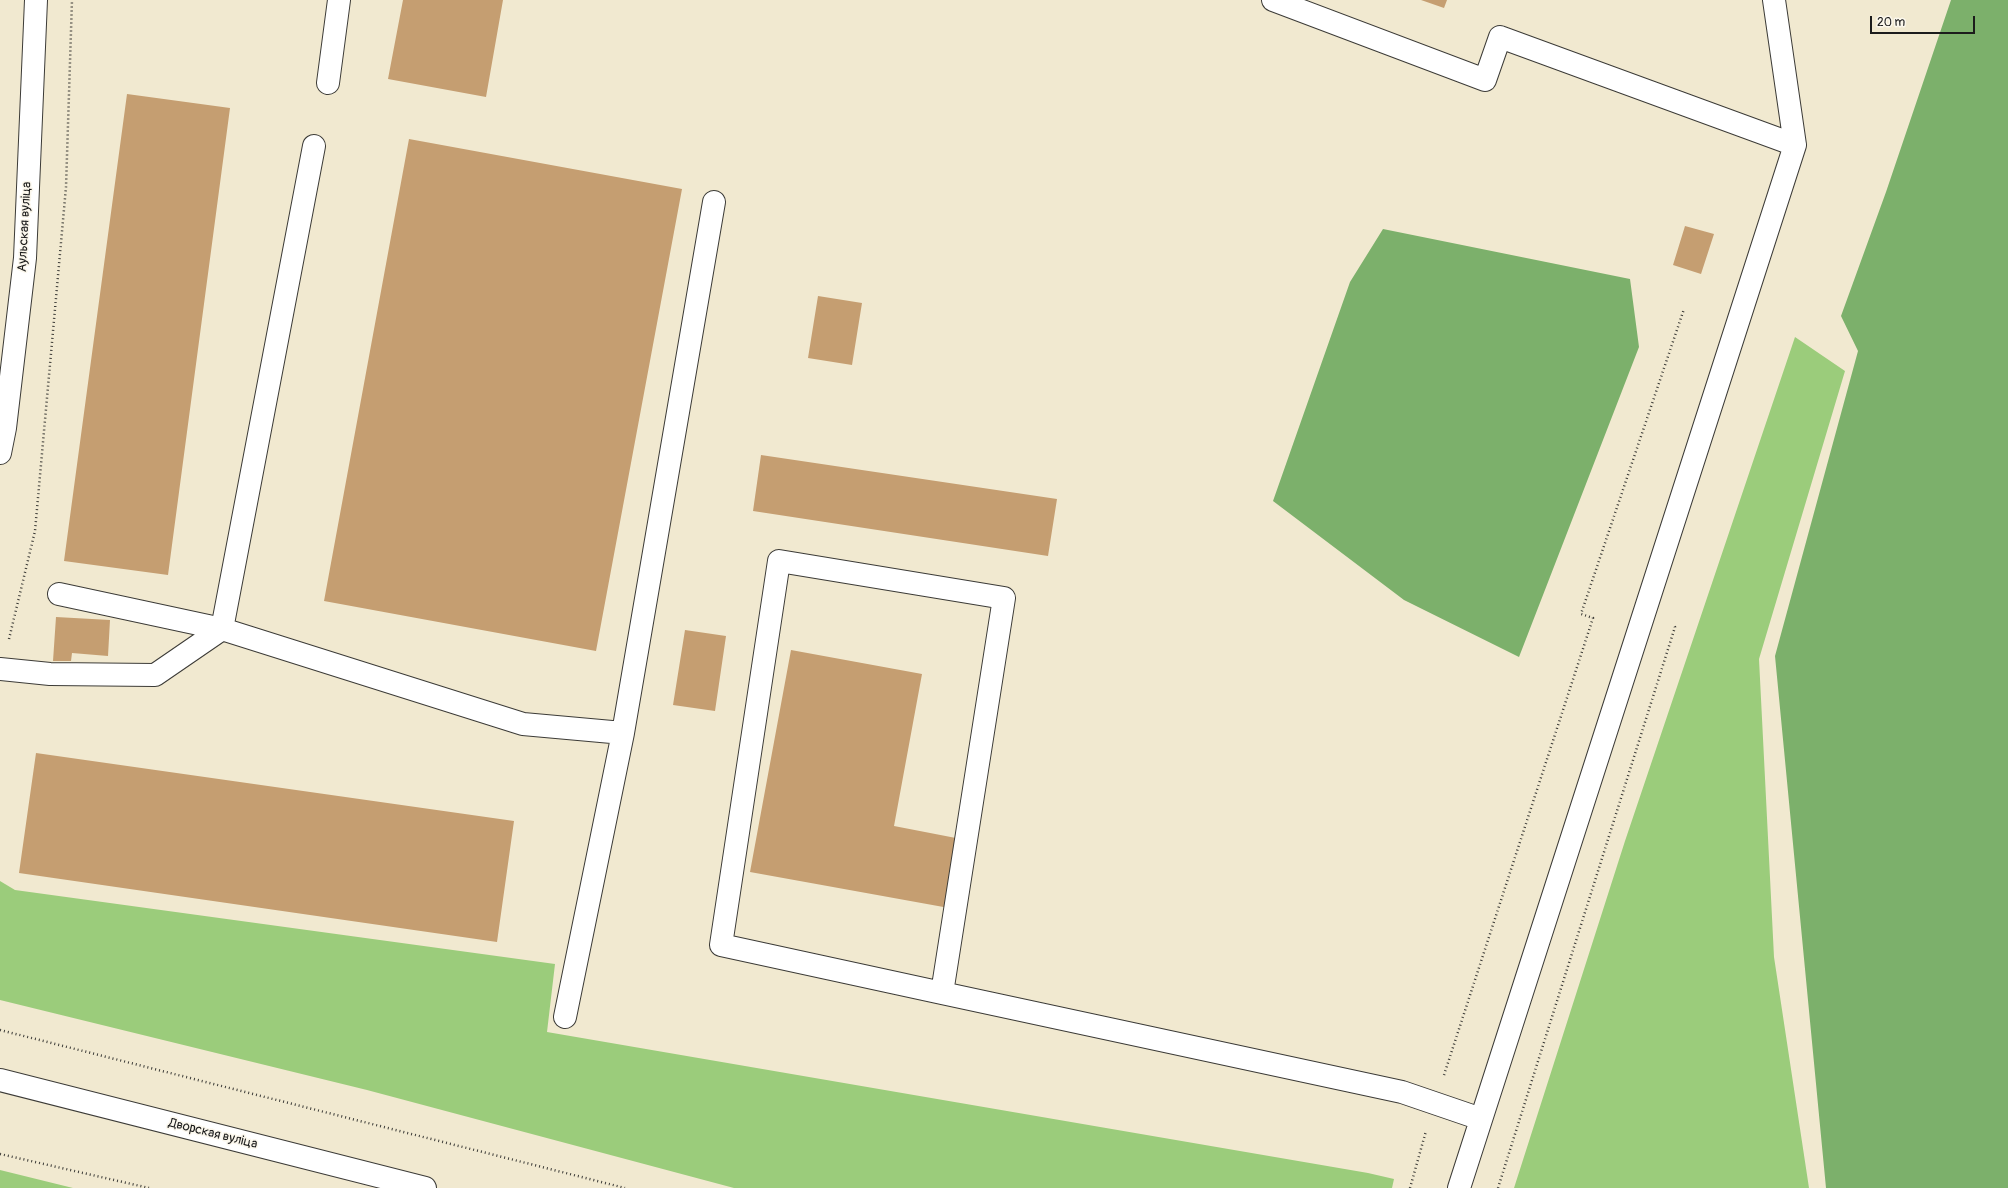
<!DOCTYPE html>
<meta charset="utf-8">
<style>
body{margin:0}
#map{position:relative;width:2008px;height:1188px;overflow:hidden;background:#f1e9d0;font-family:Pangolin,sans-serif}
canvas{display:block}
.scale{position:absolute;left:1870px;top:16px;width:105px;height:18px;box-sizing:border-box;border:2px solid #1c1c1c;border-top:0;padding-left:5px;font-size:12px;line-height:14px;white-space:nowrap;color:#1c1c1c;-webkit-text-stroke:3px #fbf7ec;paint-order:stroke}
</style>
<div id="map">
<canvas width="2008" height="1188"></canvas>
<div class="scale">20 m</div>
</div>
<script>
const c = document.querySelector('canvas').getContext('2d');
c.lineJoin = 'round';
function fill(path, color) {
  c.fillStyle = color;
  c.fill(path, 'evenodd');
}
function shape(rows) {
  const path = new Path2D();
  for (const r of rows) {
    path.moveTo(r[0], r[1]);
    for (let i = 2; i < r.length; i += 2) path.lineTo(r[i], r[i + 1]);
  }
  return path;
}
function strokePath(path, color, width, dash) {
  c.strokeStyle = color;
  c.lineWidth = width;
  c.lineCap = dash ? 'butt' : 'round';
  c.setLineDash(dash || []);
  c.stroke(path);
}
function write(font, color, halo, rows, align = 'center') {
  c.font = font + ' Pangolin,sans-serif';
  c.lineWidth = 3;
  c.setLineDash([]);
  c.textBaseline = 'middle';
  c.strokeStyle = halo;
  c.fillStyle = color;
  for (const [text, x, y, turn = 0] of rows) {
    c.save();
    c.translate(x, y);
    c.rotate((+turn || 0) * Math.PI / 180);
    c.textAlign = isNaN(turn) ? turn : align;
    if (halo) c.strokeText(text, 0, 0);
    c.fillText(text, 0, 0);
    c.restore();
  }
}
fill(shape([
 [1795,337,1845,371,1759,659,1774,957,1809,1188,1514,1188,1625,841],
 [0,881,15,890,555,964,547,1032,1368,1173,1394,1179,1392,1188,734,1188,367,1090,0,1000],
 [0,1170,73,1188,0,1188]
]), '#9bcc7b');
fill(shape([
 [1951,0,2008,0,2008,1188,1826,1188,1775,656,1858,351,1841,316,1886,192],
 [1383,229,1630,279,1639,347,1519,657,1404,600,1273,501,1350,282]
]), '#7cb06b');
fill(shape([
 [403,0,503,0,486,97,388,79],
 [1421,0,1447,0,1444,8],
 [127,94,230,108,168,575,64,561],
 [409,139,682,189,596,651,324,601],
 [1685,226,1714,234,1701,274,1673,265],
 [818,296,862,303,852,365,808,358],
 [761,455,1057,499,1048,556,753,511],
 [56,617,110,620,108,656,72,653,71,661,53,661],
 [685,630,726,636,715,711,673,705],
 [791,650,922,674,894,826,961,839,949,908,750,872],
 [36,753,514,821,497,942,19,873]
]), '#c59e71');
const minor = shape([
 [1273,0,1485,80,1500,37,1795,145],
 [328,83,339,0],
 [314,146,222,629,523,724,623,733,714,202],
 [0,453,5,428,25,258,36,0],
 [59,594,222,629],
 [0,669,50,674,155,675,222,629],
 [942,993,1004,598,779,561,721,945,942,993,1402,1092,1481,1119],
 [565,1017,623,733],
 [0,1080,425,1188],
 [1459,1188,1795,145,1774,0]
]);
strokePath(minor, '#3c3b37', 24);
strokePath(shape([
 [9,639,35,531,66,187,72,0],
 [0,1030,625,1188],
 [1444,1075,1593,618,1581,614,1684,309],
 [0,1154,149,1188],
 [1410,1188,1426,1131],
 [1498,1188,1675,627,1673,624]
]), '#3c3b37', 2.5, [1, 3]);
strokePath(minor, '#fff', 22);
write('13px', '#1c1c1c', '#fbf7ec', [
 ["Аульская вуліца",25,227,-87],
 ["Дворская вуліца",213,1134,14]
]);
</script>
